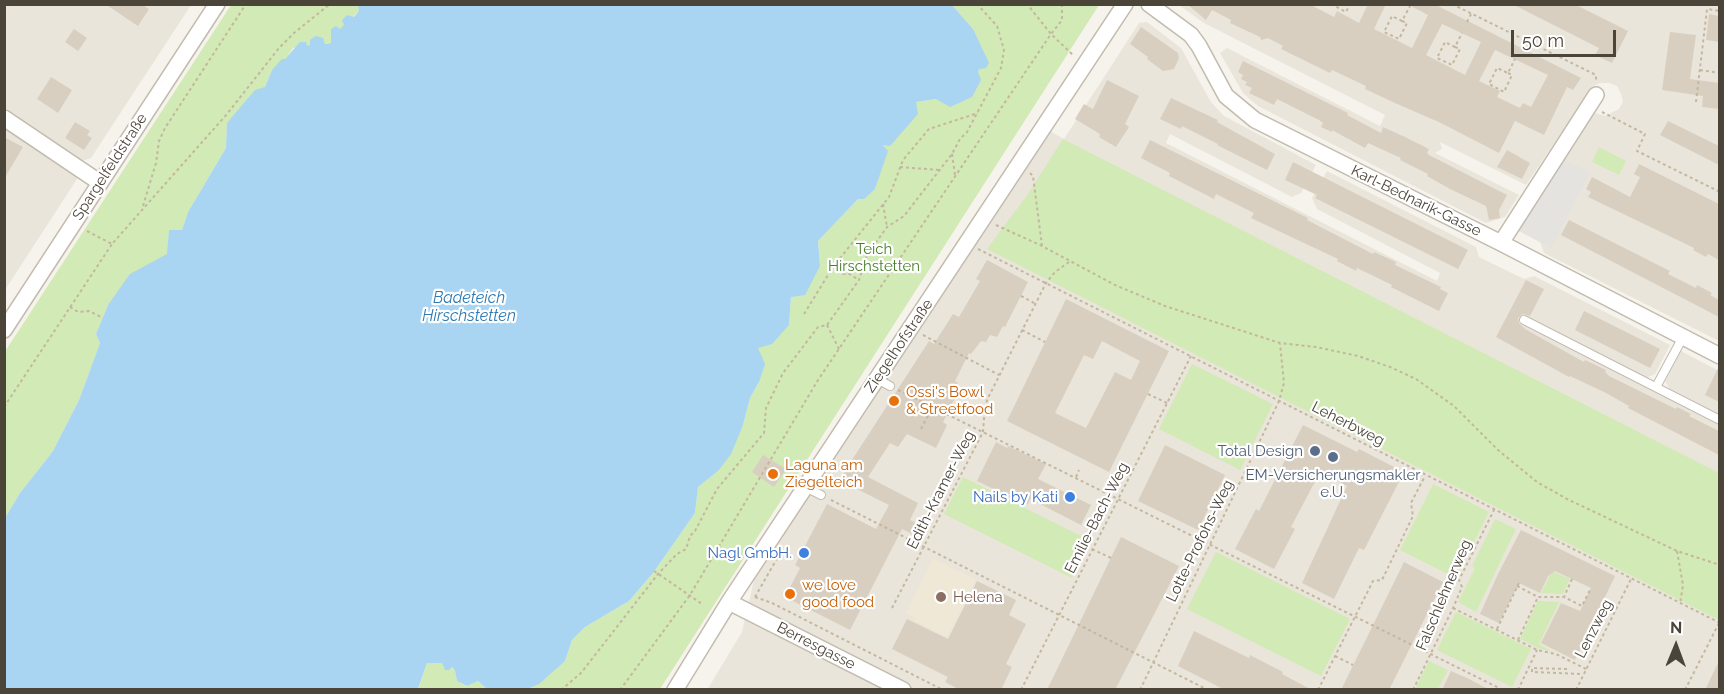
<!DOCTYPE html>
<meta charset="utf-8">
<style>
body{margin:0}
#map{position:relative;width:1724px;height:694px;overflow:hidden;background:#f6f3ec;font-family:Raleway,sans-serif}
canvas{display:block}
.frame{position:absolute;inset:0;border:6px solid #4b4439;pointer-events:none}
.north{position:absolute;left:1646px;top:616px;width:60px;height:60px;-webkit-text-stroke:4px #fff;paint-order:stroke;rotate:1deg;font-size:16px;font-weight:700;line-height:24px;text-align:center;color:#4b4439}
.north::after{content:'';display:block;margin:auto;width:21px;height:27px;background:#4b4439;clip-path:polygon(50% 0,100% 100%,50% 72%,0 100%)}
.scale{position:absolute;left:1511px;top:30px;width:105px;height:27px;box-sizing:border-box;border:3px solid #4b4439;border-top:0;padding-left:8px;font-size:18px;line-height:21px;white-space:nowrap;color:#4b4439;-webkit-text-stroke:4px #fff;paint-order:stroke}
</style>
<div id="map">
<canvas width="1724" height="694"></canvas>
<div class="frame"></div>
<div class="north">N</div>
<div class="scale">50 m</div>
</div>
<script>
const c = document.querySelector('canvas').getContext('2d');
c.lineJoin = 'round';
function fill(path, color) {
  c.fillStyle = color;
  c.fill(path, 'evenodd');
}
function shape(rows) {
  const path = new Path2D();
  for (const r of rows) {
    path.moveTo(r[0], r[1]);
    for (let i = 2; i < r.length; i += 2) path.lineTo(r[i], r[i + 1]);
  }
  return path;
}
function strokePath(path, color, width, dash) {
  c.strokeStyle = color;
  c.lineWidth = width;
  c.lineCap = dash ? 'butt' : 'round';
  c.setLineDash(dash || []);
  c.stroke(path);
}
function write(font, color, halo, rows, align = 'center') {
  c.font = font + ' Raleway,sans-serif';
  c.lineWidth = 4.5;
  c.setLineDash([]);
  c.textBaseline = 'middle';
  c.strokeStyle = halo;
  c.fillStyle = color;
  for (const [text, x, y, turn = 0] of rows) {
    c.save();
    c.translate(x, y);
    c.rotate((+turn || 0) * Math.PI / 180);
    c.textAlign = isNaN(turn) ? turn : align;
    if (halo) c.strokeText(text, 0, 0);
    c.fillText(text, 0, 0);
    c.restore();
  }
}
fill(shape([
 [4,5,191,5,91,158,82,161,5,110],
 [1179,5,1719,5,1719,341,1544,253,1540,242,1517,230,1592,114,1595,113,1605,116,1619,109,1623,102,1621,94,1617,86,1609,83,1600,83,1592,87,1526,185,1440,142,1442,149,1435,153,1519,195,1505,217,1486,223,1258,106,1243,93,1220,53,1227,48,1380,126,1385,115,1204,23],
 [1147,22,1181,48,1211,102,1224,116,1316,165,1301,193,1292,197,1170,134,1166,143,1437,281,1440,273,1317,209,1312,198,1327,171,1476,247,1479,257,1524,279,1534,276,1670,345,1655,374,1646,378,1523,316,1519,323,1719,425,1719,689,707,690,742,632,755,576,1048,130,1064,139,1139,23],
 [5,125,75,170,77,179,5,290],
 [1681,351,1719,371,1719,414,1669,388,1665,381]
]), '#eae5da');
fill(shape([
 [933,558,976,580,947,637,914,621,915,618,906,613]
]), '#efe8d6');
fill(shape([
 [231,5,358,5,359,11,340,30,336,26,331,43,293,48,285,59,272,70,265,87,227,123,226,148,188,212,182,230,169,230,168,254,108,305,96,334,100,343,79,400,53,451,20,493,5,518,4,353],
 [952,5,1099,5,660,689,525,690,529,689,565,661,572,640,585,627,629,601,653,573,695,513,698,487,718,471,743,425,750,398,759,382,758,348,789,325,791,297,820,266,818,241,858,199,875,189,887,151,883,144,916,102,936,99,978,72,979,68,986,68,973,29],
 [1063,139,1719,473,1719,620,987,249,1028,194],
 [1599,147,1626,161,1619,175,1592,162],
 [1192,364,1273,404,1240,470,1159,429],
 [963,477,1091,541,1072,578,944,514],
 [1433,484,1489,512,1456,578,1400,550],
 [1495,519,1516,529,1476,612,1458,602,1475,568,1472,566],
 [1216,552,1350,619,1321,676,1187,609],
 [1552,571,1570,579,1563,594,1541,593],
 [1538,601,1559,602,1539,644,1552,652,1538,648,1520,639],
 [1456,612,1531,649,1512,687,1437,650],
 [1429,661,1448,670,1438,689,1415,689],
 [427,663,443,663,443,667,451,667,455,671,457,681,462,684,467,686,478,681,487,689,418,690]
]), '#d2eab5');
fill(shape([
 [1563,159,1590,172,1551,248,1517,230]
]), '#e5e3e0');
fill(shape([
 [952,5,973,29,989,63,986,68,979,69,978,72,981,80,972,97,950,107,936,99,916,102,918,114,890,146,883,145,888,151,875,189,864,199,858,199,818,241,820,266,805,295,791,297,789,325,772,344,758,348,765,364,759,382,750,398,743,425,731,454,718,471,698,487,695,513,653,573,629,601,585,627,572,640,565,661,539,684,525,690,487,689,478,681,467,686,457,681,455,671,452,667,449,670,445,670,442,663,427,663,418,689,5,689,5,518,20,493,53,451,79,400,100,343,96,334,108,305,130,274,167,254,169,230,182,230,188,212,226,148,227,123,255,90,265,87,272,70,282,59,285,59,300,42,306,42,307,46,310,45,310,40,316,36,323,38,325,44,331,43,331,29,336,26,340,29,344,25,342,20,347,15,354,17,359,11,358,5]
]), '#a9d4f2');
fill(shape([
 [105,4,141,4,149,9,138,26],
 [1187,4,1309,4,1334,17,1337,11,1359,23,1368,4,1386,4,1374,29,1412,48,1428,15,1407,4,1434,4,1581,78,1573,90,1567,87,1544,135,1515,121,1499,153,1441,123,1395,103,1365,89,1366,86,1332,70,1330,73,1281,49,1283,46,1268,38,1261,40,1260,37,1230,23,1231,20,1212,10,1206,20],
 [1442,24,1481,42,1465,75,1426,55],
 [1495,50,1548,75,1531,107,1523,103,1520,108,1497,97,1500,91,1479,81],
 [1512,4,1574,4,1628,31,1612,63,1595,55,1599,48],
 [1709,14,1719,16,1719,42,1706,40],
 [1141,27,1178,53,1179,58,1174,69,1163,71,1147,59,1148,57,1130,44],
 [74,29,87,38,78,51,65,42],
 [1670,32,1696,35,1690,79,1719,83,1719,109,1702,107,1703,96,1662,90],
 [1243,61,1348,113,1347,115,1381,133,1383,127,1405,137,1429,149,1427,153,1429,155,1507,195,1499,210,1500,218,1489,220,1486,206,1450,189,1427,176,1428,174,1400,160,1401,158,1368,143,1365,148,1332,130,1332,132,1321,127,1323,123,1319,120,1277,99,1274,105,1249,93,1252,88,1245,85,1247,82,1241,79,1243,75,1238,72],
 [51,77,72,90,58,113,37,99],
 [1107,80,1139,96,1125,124,1129,127,1116,147,1099,137,1100,134,1075,119,1084,104,1093,109],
 [1171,98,1218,120,1217,122,1275,154,1267,170,1217,145,1218,144,1182,126,1181,129,1160,119],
 [1668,121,1719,146,1719,165,1660,135],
 [75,122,90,131,87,135,92,138,84,150,65,138],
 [4,137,23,147,4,179],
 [1150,140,1308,218,1307,220,1373,254,1374,252,1396,262,1395,265,1441,287,1440,289,1448,293,1439,311,1391,287,1392,285,1357,268,1356,271,1337,261,1338,259,1251,218,1254,213,1216,194,1214,199,1169,176,1170,173,1141,158],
 [1507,150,1530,163,1522,179,1497,167],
 [1293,162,1468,250,1458,269,1335,208,1315,198,1317,195,1285,180],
 [1639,164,1719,204,1719,260,1708,254,1706,257,1693,250,1694,248,1588,197,1591,192,1586,189,1592,177,1630,197,1640,177,1634,174],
 [1569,220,1670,271,1668,274,1696,288,1697,285,1712,293,1710,295,1719,300,1719,317,1561,235],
 [987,260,1028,282,1005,327,1003,326,997,337,990,335,986,342,981,341,971,354,969,353,955,381,958,383,952,394,956,396,943,422,947,425,936,448,907,434,898,447,890,443,868,477,918,503,910,520,919,524,914,535,902,529,850,630,785,597,800,568,795,565,827,504,876,529,889,505,839,480,929,341,934,344,953,314,959,317,980,281,976,279],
 [1526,280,1544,289,1530,316,1523,314,1518,318,1519,323,1525,329,1584,362,1585,360,1606,370,1605,372,1609,376,1676,409,1677,407,1691,414,1689,416,1719,431,1719,455,1628,408,1629,406,1606,393,1570,376,1569,377,1496,337],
 [1066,299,1169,351,1109,472,1007,421],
 [1102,341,1140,361,1131,380,1115,372,1086,428,1055,413,1084,355,1093,359],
 [1584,311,1660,349,1650,368,1575,330],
 [1719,366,1719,402,1705,395],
 [1303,425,1357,452,1359,449,1404,472,1364,550,1359,548,1334,599,1302,583,1347,486,1320,472,1291,527,1295,529,1274,569,1235,549,1256,509,1259,511],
 [996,442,1007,448,1008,446,1046,464,1038,479,1091,505,1081,525,1030,499,1028,504,1014,497,1014,499,977,481],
 [1165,445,1225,475,1198,530,1138,501],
 [763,455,786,469,774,487,752,472],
 [1521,530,1615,576,1575,660,1541,643,1561,603,1580,611,1591,588,1555,571,1548,576,1540,593,1519,583,1499,623,1480,614,1498,574],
 [1121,537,1179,566,1115,690,1047,690],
 [1404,562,1443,582,1389,690,1341,690],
 [977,581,1016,600,1009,615,1026,624,1006,664,1012,667,1001,690,960,690,945,682,948,677,892,649,907,619,948,639],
 [1194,631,1249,658,1250,655,1283,672,1282,674,1312,690,1225,690,1178,666],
 [1719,661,1719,690,1705,690],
 [1451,671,1469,679,1490,690,1442,690]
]), '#d8cfc1');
const lane = shape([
 [1524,320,1720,420],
 [877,379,890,386],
 [1656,387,1683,337],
 [805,487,821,495]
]);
const street = shape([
 [1149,4,1191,35,1199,46,1226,96,1255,120,1501,243,1720,356],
 [4,118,99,182],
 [1501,243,1596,95],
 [4,330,217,4],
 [729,602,903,690],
 [675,690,729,602,1125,4]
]);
strokePath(lane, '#c2bbae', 10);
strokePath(street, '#c2bbae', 18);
strokePath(shape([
 [1062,4,1062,20,1051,34,1073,55],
 [1331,4,1346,12,1350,4],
 [1452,4,1596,75,1596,81],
 [1402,21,1407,23,1399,39,1384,32,1392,16,1402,21,1410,6],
 [1467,22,1471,14],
 [1455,47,1460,49,1452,65,1437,58,1445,42,1455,47,1462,33],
 [1521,48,1524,40],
 [1700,70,1720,73],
 [1508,73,1512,75,1504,92,1489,84,1497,68,1508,73,1515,59],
 [1696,102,1707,9,1720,11],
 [1602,112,1645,134,1637,151,1720,192],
 [952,154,955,175],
 [900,167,939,170],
 [1030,173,1033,176,1042,246],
 [883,204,887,227],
 [143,206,156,163,159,141,165,128,246,4],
 [996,225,1042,246,1115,285,1165,306,1280,343,1316,347,1358,356,1390,367,1416,379,1454,406,1498,450,1537,482,1567,499,1677,551,1720,565],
 [87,231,112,244,227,114,279,48,294,33,330,4],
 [978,249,1720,623],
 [833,267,843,274,848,273,859,280],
 [1021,296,1036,304],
 [70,307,78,312,89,311,103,318],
 [804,314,833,267,889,197,903,160,929,129,978,113],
 [827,325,839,349],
 [1022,330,1045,342],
 [923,335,999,375],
 [898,390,1503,690],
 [1148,394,1167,403],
 [4,407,112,244],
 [921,429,932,408],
 [1076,477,1079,470],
 [1221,484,1236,491],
 [831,500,1208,690],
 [1092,549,1111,558],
 [1677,551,1683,585,1680,604],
 [654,571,702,604],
 [1572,579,1564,597,1582,606,1591,588],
 [1517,586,1538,597,1563,597],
 [755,597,779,555],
 [755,597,772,603,943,690],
 [892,608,983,432,985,406,988,398,1046,283,1055,272,1069,262],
 [1453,608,1537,650,1556,654,1586,669],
 [1497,629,1519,583],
 [1518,640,1538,597],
 [1335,656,1353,665],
 [1567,669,1532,668,1532,672,1583,674],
 [561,690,581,673,658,574,677,554,686,549,690,536,695,531,717,489,764,433,766,408,783,373,818,327,827,325,859,280,867,255,887,227,904,216,952,154,960,139,967,132,1001,68,1004,50,997,26,977,4],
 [620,690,690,595,818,380,1051,34,1027,4],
 [1021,690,1191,356],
 [1140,690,1279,401,1284,383,1280,344],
 [1318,690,1373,581,1382,580,1413,516,1411,503,1425,476],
 [1413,690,1453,608,1462,587,1459,580,1494,510],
 [1518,690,1537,650],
 [1576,690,1631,579],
 [1685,690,1719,623]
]), '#c4b79f', 2, [3, 3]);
strokePath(lane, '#fff', 8);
strokePath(street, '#fff', 15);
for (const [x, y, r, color] of [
 [894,401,6,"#e8710a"],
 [1315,451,6,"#5c6f8a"],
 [1333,457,6,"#5c6f8a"],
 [773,474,6,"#e8710a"],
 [1070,497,6,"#3f7fe0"],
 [804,553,6,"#3f7fe0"],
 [790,594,6,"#e8710a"],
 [941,597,6,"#8d6e63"]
]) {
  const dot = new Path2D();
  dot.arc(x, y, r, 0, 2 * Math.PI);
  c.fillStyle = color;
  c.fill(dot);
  strokePath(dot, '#fff', 2);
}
write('15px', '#4b4439', '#fff', [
 ["Spargelfeldstraße",110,167,-57],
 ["Karl-Bednarik-Gasse",1416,201,26],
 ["Ziegelhofstraße",899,346,-56],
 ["Leherbweg",1348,424,27],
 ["Edith-Kramer-Weg",941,490,-63],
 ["Emilie-Bach-Weg",1097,518,-63],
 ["Lotte-Profohs-Weg",1200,541,-64],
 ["Falschlehnerweg",1444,595,-67],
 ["Lenzweg",1594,629,-63],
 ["Berresgasse",816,646,27]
]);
write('15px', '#4a7f2a', '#fff', [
 ["Teich",874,249],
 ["Hirschstetten",874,266]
]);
write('15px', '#c56008', '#fff', [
 ["Ossi's Bowl",906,392],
 ["& Streetfood",906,409],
 ["Laguna am",785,465],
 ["Ziegelteich",785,482],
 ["we love",802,585],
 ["good food",802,602]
], 'left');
write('15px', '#4e5e75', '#fff', [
 ["Total Design",1303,451],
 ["EM-Versicherungsmakler",1333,475,"center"],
 ["e.U.",1333,492,"center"]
], 'right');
write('15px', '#366cbe', '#fff', [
 ["Nails by Kati",1058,497],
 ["Nagl GmbH.",792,553]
], 'right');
write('15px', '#785e54', '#fff', [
 ["Helena",953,597]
], 'left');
write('italic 16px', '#2e7ab2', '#fff', [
 ["Badeteich",469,298],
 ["Hirschstetten",469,316]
]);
</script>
